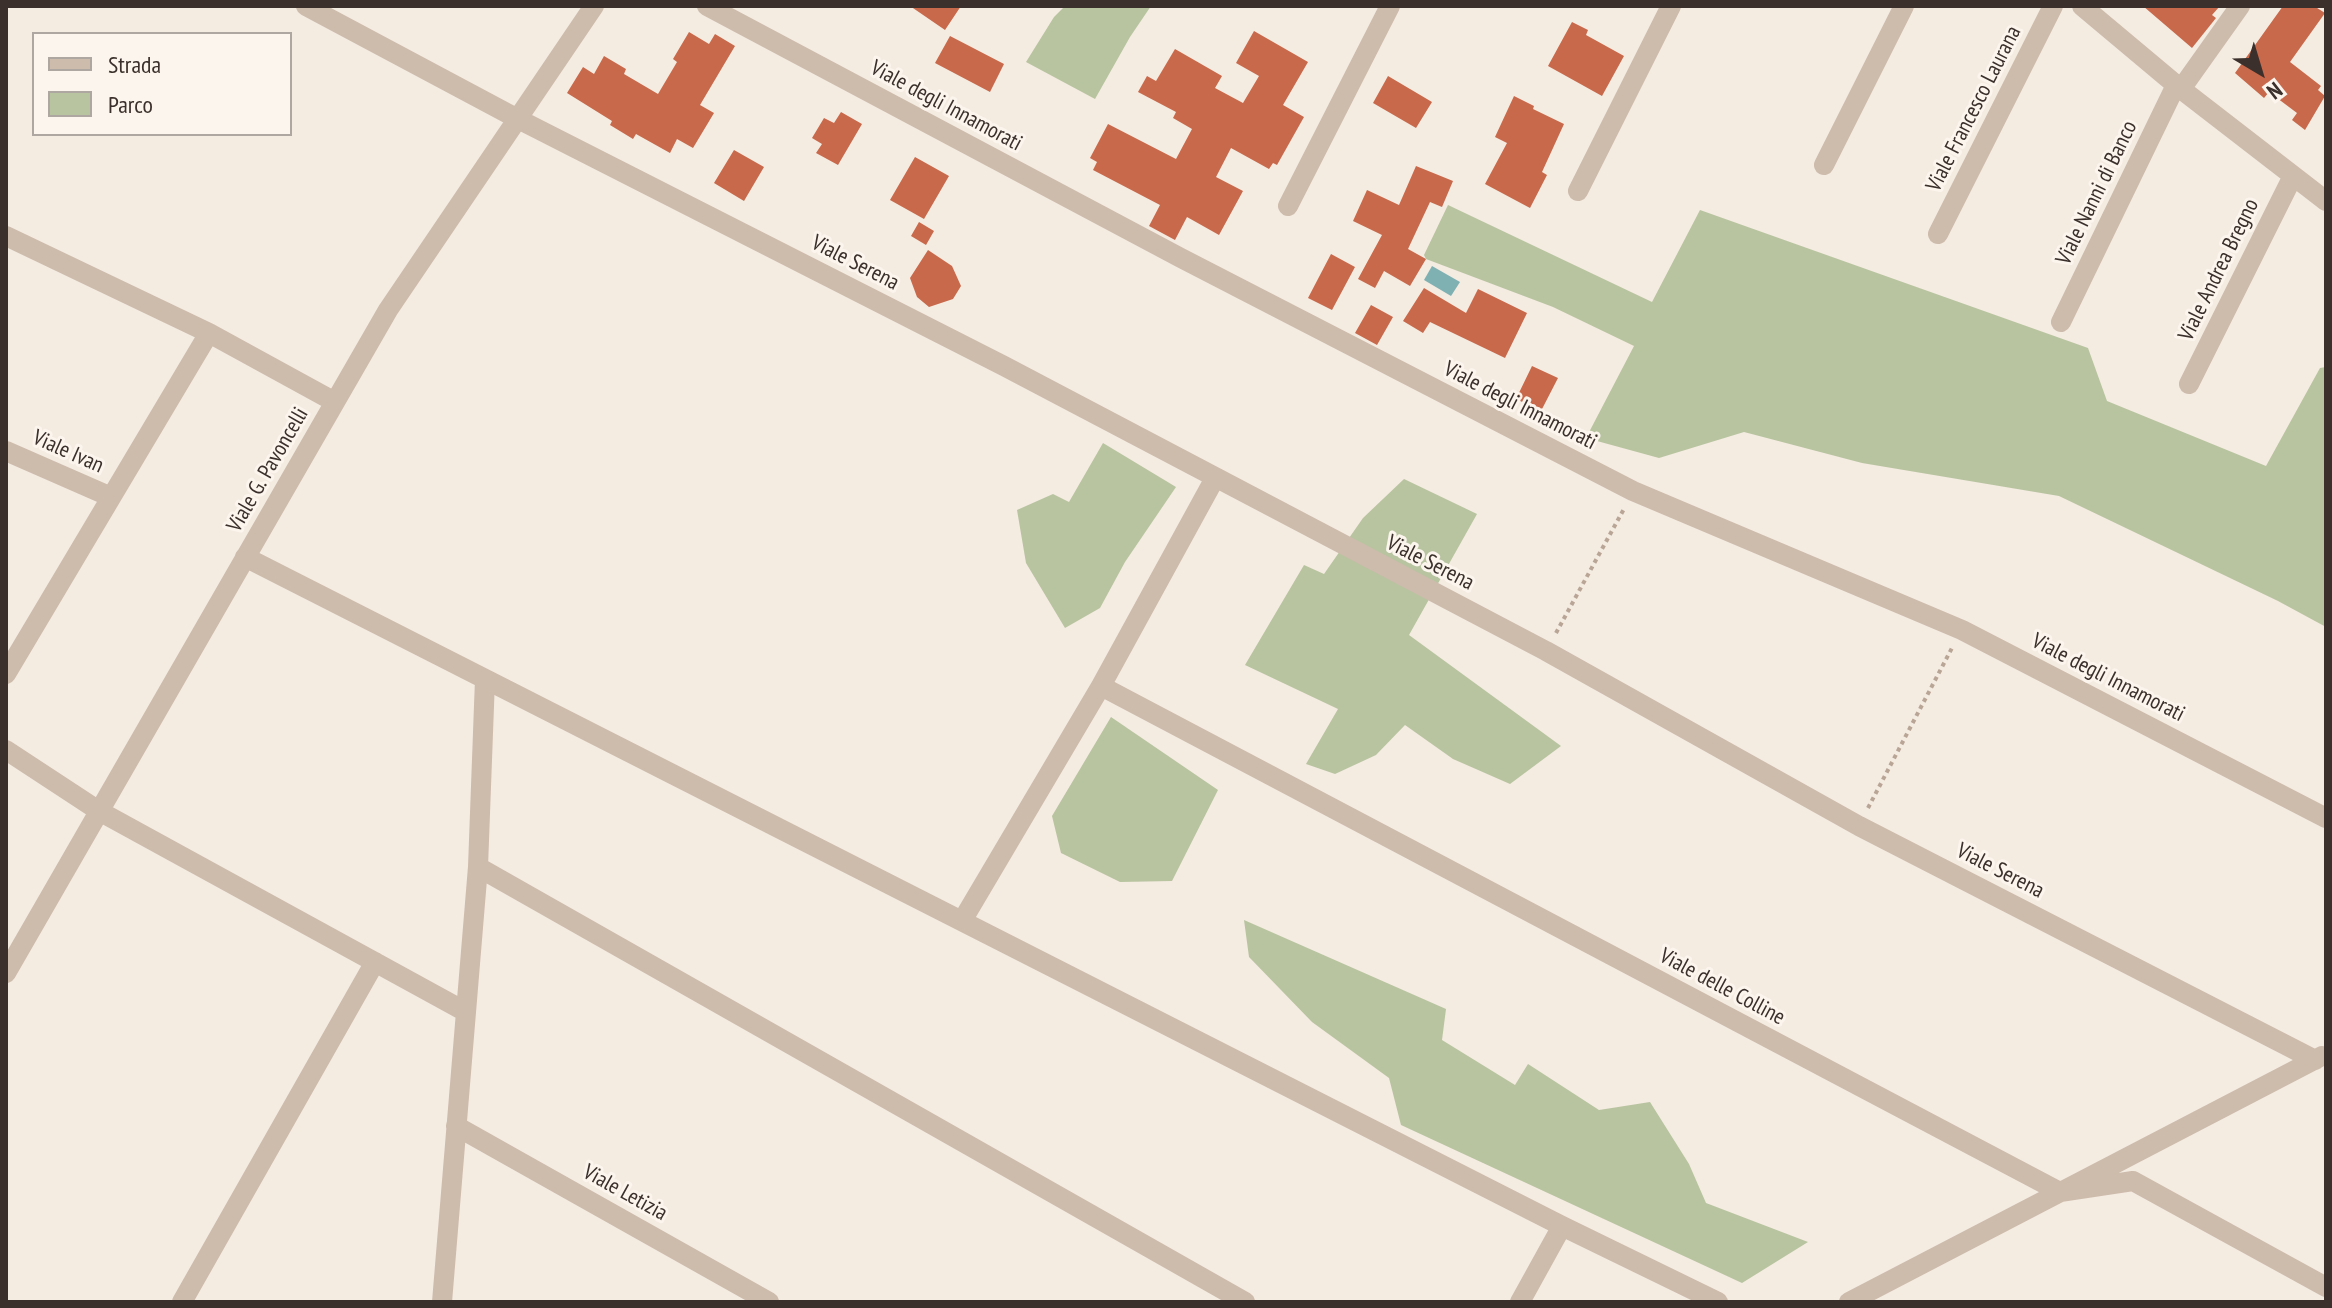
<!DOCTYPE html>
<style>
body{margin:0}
#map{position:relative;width:2332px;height:1308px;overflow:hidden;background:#f4ebe1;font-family:"PT Sans Narrow",sans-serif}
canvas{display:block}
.frame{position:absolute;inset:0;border:8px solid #3b302b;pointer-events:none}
.legend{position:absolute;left:32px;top:32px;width:260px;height:104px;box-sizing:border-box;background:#fbf5ee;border:2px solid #aea6a0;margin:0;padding:10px 14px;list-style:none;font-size:24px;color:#3b302b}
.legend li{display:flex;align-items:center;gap:16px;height:40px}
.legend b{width:40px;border:2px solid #aea6a0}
.north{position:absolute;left:2220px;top:32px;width:80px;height:80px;-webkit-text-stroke:6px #fbf5ee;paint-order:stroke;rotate:142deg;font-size:22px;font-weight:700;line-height:32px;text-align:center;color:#3b302b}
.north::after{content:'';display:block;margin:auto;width:28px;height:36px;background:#3b302b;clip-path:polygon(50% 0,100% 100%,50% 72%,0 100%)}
</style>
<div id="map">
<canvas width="2332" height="1308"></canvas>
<div class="frame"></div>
<ul class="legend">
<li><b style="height:10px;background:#cdbbac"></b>Strada</li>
<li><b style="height:22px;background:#b8c4a0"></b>Parco</li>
</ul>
<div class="north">N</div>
</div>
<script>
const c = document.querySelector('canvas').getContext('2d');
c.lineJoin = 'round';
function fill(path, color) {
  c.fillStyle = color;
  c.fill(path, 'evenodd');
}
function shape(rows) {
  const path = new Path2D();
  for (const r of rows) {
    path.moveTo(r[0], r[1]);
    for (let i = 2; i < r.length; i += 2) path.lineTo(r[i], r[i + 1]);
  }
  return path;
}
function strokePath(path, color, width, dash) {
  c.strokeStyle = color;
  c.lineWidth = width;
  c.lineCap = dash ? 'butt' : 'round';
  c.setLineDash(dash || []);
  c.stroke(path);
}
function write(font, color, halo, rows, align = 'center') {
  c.font = font + ' "PT Sans Narrow",sans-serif';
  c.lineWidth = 6;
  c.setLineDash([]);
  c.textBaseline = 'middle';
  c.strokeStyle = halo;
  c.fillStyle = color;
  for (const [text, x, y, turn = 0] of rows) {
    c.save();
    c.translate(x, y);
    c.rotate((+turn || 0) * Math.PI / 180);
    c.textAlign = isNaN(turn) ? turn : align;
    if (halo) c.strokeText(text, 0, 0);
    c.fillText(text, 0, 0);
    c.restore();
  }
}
fill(shape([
 [1065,6,1151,6,1130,37,1095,99,1026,62,1054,17],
 [1448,205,1652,302,1700,210,2088,348,2107,401,2266,466,2320,368,2326,367,2326,627,2278,601,2059,496,1862,463,1744,432,1659,458,1586,438,1634,346,1553,307,1426,259,1424,255],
 [1103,443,1176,487,1125,562,1100,608,1065,628,1026,563,1017,510,1053,494,1069,502],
 [1404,479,1477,514,1409,635,1561,746,1510,784,1453,759,1405,725,1376,755,1335,774,1306,764,1338,709,1245,665,1304,565,1324,574,1363,518],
 [1111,717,1218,790,1172,881,1120,882,1061,853,1052,816],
 [1244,920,1446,1009,1442,1040,1515,1085,1528,1064,1599,1110,1650,1102,1689,1164,1706,1203,1808,1242,1742,1283,1401,1125,1389,1078,1312,1022,1249,957]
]), '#b8c4a0');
fill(shape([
 [1432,266,1460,282,1451,296,1424,280]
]), '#7fb0b2');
fill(shape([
 [910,6,961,6,945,30],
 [2143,6,2220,6,2212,15,2216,18,2192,48],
 [2283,6,2314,6,2325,13,2290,62,2321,86,2318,90,2325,96,2305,130,2292,120,2297,113,2269,92,2264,98,2235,73],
 [1572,22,1588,30,1586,35,1624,56,1602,96,1548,66],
 [1254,31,1308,62,1283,105,1304,117,1277,165,1273,163,1269,169,1231,148,1216,177,1243,191,1219,235,1187,217,1175,240,1149,226,1160,205,1093,170,1097,162,1090,158,1108,124,1176,159,1192,129,1173,118,1176,112,1138,92,1147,76,1156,81,1175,49,1222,76,1215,88,1243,103,1259,76,1236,63],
 [689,32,709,44,715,34,735,46,700,105,714,113,693,148,677,139,670,153,636,134,633,139,610,125,612,121,567,93,583,67,594,74,604,56,626,69,624,74,658,94,677,62,673,59],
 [950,36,1004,64,990,92,935,63],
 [1388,76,1432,102,1416,128,1373,103],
 [1514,96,1534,106,1533,109,1564,124,1542,172,1547,175,1530,208,1485,184,1507,143,1495,137],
 [841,112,862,124,838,165,816,153,822,144,812,138,824,118,834,123],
 [734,150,764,167,744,201,714,183],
 [915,157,949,176,924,219,890,200],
 [1416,166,1453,181,1442,207,1430,202,1408,249,1426,259,1410,286,1384,271,1375,288,1358,279,1382,235,1353,221,1367,190,1399,205],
 [919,222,934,231,926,245,911,236],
 [928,250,952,266,961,286,953,299,929,307,917,297,910,278],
 [1331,254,1355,267,1332,310,1308,298],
 [1424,288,1466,313,1478,289,1527,313,1505,358,1430,322,1423,333,1403,321],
 [1371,305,1393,317,1377,345,1355,333],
 [1532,366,1558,378,1541,411,1516,399]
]), '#c8694b');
strokePath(shape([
 [1556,633,1625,507],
 [1868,808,1953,646]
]), '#b9a596', 4, [4, 4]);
strokePath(shape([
 [306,6,518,119,1004,366,1546,651,1859,826,2315,1060],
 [707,6,1181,258,1633,491,1962,630,2326,818],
 [2082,6,2181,89,2326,201],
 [2181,89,2240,6],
 [1824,165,1904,6],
 [1578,191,1671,6],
 [1288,206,1390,6],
 [1938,234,2053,6],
 [6,236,209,333],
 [2061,322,2176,85],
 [2189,384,2293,176],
 [6,451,111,497],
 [245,557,1562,1226,1718,1302],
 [6,674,209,333,335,402],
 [1101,686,2060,1192,2133,1181,2326,1287],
 [6,750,99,811,466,1012],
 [478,867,485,679],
 [962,921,1101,686,1215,478],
 [6,973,388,310,594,6],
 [456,1126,769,1302],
 [182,1302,375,962],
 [442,1302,478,867,1245,1302],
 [1520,1302,1562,1226],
 [1849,1302,2322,1056]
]), '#cdbbac', 20);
write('22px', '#3b302b', '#fbf5ee', [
 ["Viale degli Innamorati",946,106,28],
 ["Viale Francesco Laurana",1974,109,-63],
 ["Viale Nanni di Banco",2097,193,-64],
 ["Viale Serena",855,263,27],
 ["Viale Andrea Bregno",2219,270,-64],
 ["Viale degli Innamorati",1520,406,27],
 ["Viale Ivan",68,452,24],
 ["Viale G. Pavoncelli",268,470,-60],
 ["Viale Serena",1430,563,27],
 ["Viale degli Innamorati",2108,678,27],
 ["Viale Serena",2000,871,27],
 ["Viale delle Colline",1722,987,28],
 ["Viale Letizia",625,1193,29]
]);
</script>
